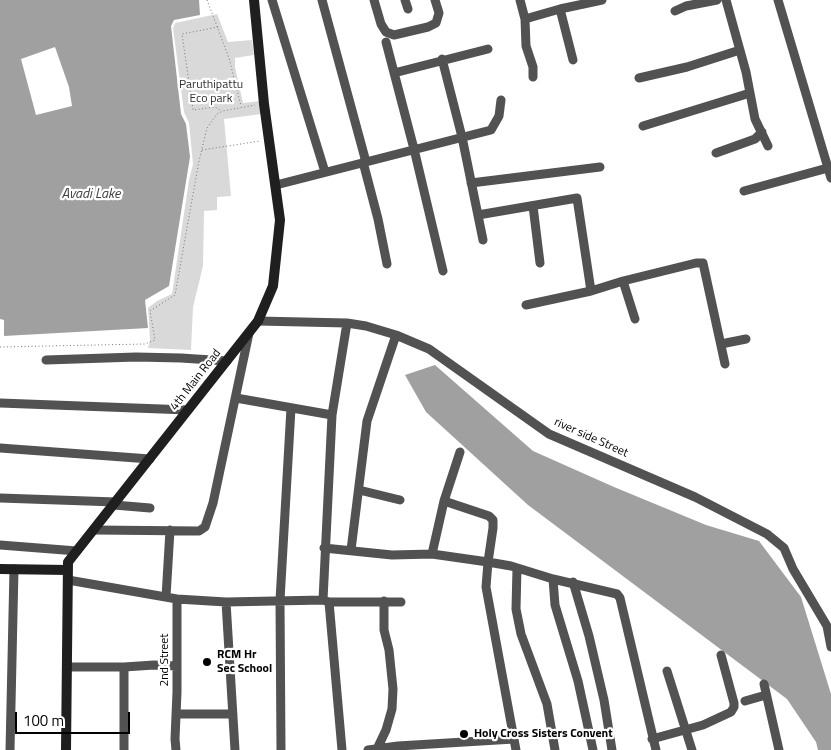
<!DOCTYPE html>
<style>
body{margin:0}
#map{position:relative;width:831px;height:750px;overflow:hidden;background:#fff;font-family:"Titillium Web",sans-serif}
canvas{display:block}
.scale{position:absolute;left:15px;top:712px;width:115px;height:22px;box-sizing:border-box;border:2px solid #000;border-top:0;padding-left:6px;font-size:15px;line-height:18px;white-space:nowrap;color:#000;-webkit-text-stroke:4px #fff;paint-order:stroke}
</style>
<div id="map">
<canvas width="831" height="750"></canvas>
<div class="scale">100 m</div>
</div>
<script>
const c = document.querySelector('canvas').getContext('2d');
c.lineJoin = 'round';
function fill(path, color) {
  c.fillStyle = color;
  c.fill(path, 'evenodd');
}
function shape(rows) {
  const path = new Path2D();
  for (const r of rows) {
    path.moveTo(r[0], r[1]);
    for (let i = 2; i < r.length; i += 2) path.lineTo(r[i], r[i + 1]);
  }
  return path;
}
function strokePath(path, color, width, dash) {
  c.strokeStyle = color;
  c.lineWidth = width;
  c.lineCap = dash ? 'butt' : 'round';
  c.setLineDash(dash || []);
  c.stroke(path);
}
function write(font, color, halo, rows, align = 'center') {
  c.font = font + ' "Titillium Web",sans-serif';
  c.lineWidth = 4.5;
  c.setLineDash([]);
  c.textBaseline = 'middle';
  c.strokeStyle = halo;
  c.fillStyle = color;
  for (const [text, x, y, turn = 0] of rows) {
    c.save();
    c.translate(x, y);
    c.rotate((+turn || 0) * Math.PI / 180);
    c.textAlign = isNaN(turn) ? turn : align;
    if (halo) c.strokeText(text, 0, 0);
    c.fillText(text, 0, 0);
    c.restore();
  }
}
fill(shape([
 [217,14,228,42,252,40,254,55,235,58,235,67,243,103,260,101,261,114,224,119,231,196,217,197,217,210,204,211,203,266,193,307,191,350,148,348,150,340,148,308,157,301,172,294,189,180,193,164,189,123,184,112,173,28,175,23]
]), '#d9d9d9');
fill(shape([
 [0,0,199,0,200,15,174,20,171,26,181,114,186,124,190,157,169,286,145,300,148,328,4,336,4,320,0,319],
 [55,47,69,87,72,106,36,115,21,59],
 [435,365,533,451,614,487,706,525,759,541,801,597,831,694,831,750,818,750,816,742,787,699,528,505,426,412,405,375]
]), '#a0a0a0');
strokePath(shape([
 [207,0,229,58,241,106],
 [218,27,182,34,193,110,215,107,222,111],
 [202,150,260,141],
 [0,347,145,344,155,340,150,311,175,295,199,161,207,128,217,114,223,111,255,105]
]), '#747474', 1, [1, 2.5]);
strokePath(shape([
 [272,0,325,172],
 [322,0,366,162],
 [374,0,381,24,386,32,394,35,428,27,436,23,439,13,435,0],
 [405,0,408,9],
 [520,0,525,19],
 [726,0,746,72,755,119,768,146],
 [778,0,831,178],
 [560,9,573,60],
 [675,11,686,6,717,0],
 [386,42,414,149,443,271],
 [442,59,462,137,483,240],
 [394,73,488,49],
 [533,77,533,67,526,46,525,19,560,9,602,0],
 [639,78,687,67,740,50],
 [643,126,750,93],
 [716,153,755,139,762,132],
 [363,162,378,219,387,264],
 [471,183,600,167],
 [276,185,491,130,499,116,501,100],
 [744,191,831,167],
 [533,206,540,263],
 [478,215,577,198,591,291],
 [623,281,635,319],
 [526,305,591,291,623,281,696,263,703,263,725,364],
 [258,321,347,323,366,326,396,335,429,349,549,434,695,497,767,534,784,548,793,569,827,626,831,647],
 [721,344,746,339],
 [46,360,136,357,181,358,227,361],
 [236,398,332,415],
 [0,403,188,410],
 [0,448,150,459],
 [359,490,400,500],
 [0,498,116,502],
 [444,501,489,516,493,520,493,528,488,562,486,587,516,750],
 [114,505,150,508],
 [94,530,199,531,205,527,213,503,249,333],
 [0,545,77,551],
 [324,548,392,555,432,554,488,562,511,566,553,579,617,594,620,598,656,750],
 [351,550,367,421,396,335],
 [432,554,444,501,460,452],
 [517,568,516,609,521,634,547,704,555,750],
 [553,579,555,605,578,681,593,750],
 [68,580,177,599,226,602,323,600,329,602,401,602],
 [573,582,589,636,604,700,612,750],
 [166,597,170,530],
 [323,600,332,415,347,323],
 [226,602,235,750],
 [329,602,342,750],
 [67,667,124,667,154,665,177,666],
 [124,667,124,750],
 [667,671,692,750],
 [764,684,779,750],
 [745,701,766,695],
 [176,714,233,714],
 [652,739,703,725,731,712,734,707,734,703,721,655],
 [377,749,386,730,392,709,393,689,389,650,384,630,384,601],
 [10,750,14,569],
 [176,750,175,739,177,692,177,599],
 [281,750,280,600,291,408],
 [368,750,398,746,514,739]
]), '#525252', 9);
strokePath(shape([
 [0,569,68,570],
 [66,750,68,562,258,321,273,286,280,220,264,104,254,0]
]), '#1f1f1f', 10);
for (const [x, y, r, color] of [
 [207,662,5,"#000"],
 [464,734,5,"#000"]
]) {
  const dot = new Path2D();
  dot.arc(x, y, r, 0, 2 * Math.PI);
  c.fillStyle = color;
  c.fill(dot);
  strokePath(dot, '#fff', 2);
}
write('12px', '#303030', '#fff', [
 ["Paruthipattu",211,85],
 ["Eco park",211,99]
]);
write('12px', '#000', '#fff', [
 ["4th Main Road",196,380,-52],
 ["river side Street",591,438,24],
 ["2nd Street",165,660,-90]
]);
write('bold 12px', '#000', '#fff', [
 ["RCM Hr",217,655],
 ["Sec School",217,669],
 ["Holy Cross Sisters Convent",474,734]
], 'left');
write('italic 14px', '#414141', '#fff', [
 ["Avadi Lake",91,195]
]);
</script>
